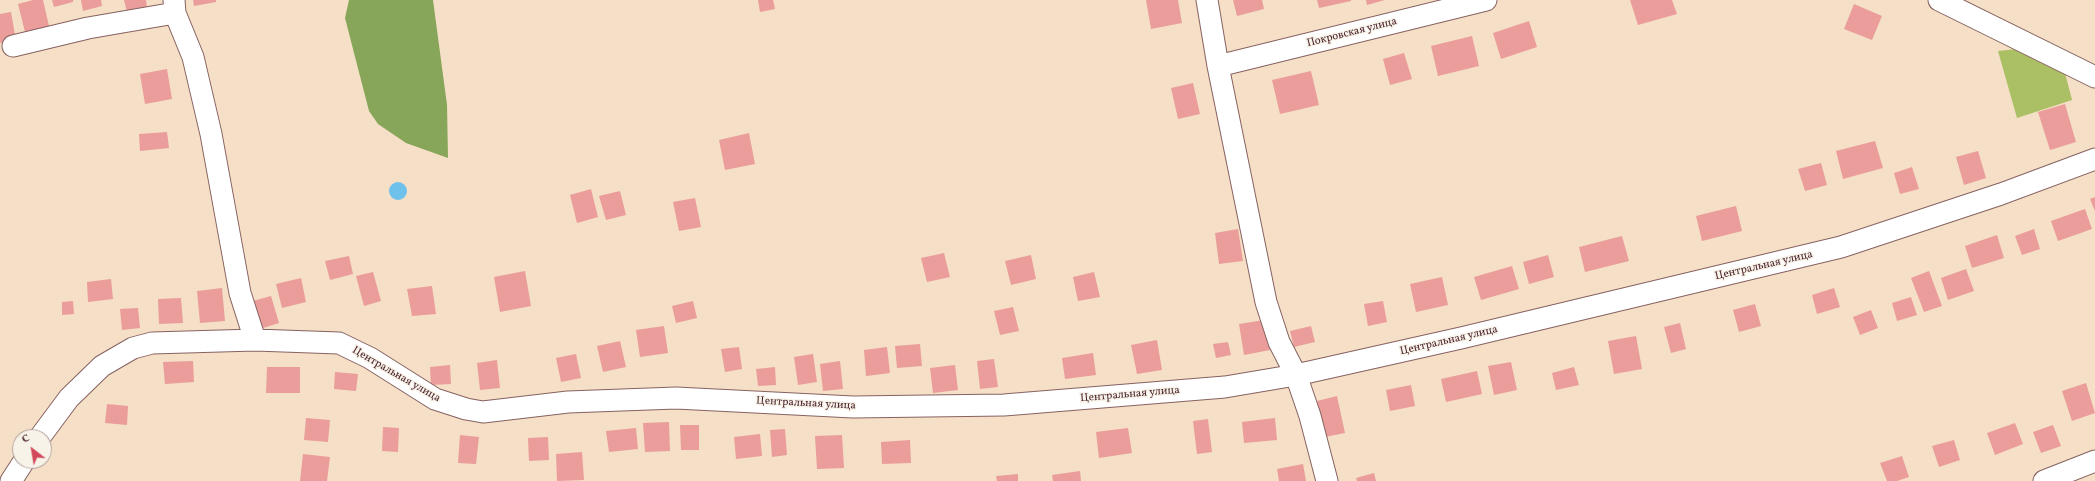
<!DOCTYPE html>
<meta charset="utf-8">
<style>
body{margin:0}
#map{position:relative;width:2095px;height:481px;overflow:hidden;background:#f5dfc6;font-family:Vollkorn,serif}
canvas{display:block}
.north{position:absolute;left:12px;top:429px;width:40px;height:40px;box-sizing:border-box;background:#f7f3e8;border:1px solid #b29e9c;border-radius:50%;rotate:329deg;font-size:11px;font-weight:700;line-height:16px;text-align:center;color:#4a1f2b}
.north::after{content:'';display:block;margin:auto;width:14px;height:18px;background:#d1495b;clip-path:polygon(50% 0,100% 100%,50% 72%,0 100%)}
</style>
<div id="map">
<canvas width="2095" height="481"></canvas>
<div class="north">С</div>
</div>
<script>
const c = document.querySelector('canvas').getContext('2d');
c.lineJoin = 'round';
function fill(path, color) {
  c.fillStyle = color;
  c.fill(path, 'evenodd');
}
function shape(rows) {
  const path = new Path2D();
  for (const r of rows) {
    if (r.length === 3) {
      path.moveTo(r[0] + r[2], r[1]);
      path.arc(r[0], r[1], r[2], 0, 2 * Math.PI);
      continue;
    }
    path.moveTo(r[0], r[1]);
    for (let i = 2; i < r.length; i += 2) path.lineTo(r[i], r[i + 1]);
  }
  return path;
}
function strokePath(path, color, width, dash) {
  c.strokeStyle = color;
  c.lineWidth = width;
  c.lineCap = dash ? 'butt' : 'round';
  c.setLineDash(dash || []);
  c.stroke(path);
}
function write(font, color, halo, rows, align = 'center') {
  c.font = font + ' Vollkorn,serif';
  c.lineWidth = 3;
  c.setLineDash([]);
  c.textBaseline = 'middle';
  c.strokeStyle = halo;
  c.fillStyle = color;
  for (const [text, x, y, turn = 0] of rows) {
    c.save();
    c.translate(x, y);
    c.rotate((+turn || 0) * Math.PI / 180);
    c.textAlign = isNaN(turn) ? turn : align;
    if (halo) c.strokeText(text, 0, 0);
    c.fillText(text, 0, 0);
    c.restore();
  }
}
fill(shape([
 [2026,48,2064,69,2072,100,2017,118,1998,51]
]), '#abc065');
fill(shape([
 [349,0,433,0,447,105,448,158,406,143,378,124,369,111,345,18]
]), '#88a65a');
fill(shape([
 [398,191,9]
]), '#6ec1ea');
fill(shape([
 [33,0,43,0,49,26,25,32,18,4],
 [52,0,73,0,73,2,54,7],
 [81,0,101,0,102,6,83,11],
 [124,0,146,0,147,8,127,12],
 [193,0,216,0,216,2,194,6],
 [758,0,773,0,775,9,760,12],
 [1146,0,1178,0,1182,23,1151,29],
 [1233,0,1262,0,1264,9,1237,16],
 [1317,0,1351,0,1351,1,1319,8],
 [1366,0,1385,0,1367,5],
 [1630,0,1672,0,1677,14,1638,25],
 [1854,4,1882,16,1872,40,1844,29],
 [11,12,16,40,0,43,0,14],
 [1529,21,1537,47,1501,59,1493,33],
 [1472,36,1479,66,1438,76,1431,46],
 [1404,53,1412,79,1390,85,1383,59],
 [167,69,172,99,145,104,140,74],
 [1311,71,1319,105,1280,114,1272,80],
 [1193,83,1200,114,1178,119,1171,88],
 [2065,104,2076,142,2050,150,2038,112],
 [167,132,169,148,140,151,139,134],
 [749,133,755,164,725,170,719,140],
 [1875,141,1883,168,1843,179,1836,151],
 [1978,151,1986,178,1964,185,1956,157],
 [1821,163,1827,185,1805,191,1798,169],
 [1912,167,1919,189,1900,194,1894,173],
 [591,189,598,217,577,223,570,195],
 [620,191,626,215,606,220,599,196],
 [2095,197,2095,211,2090,199],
 [695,198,701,227,679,231,673,202],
 [1736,206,1742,231,1702,241,1696,216],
 [2085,209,2092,229,2058,241,2051,221],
 [1238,229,1243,261,1219,264,1215,233],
 [2034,229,2040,249,2022,255,2015,236],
 [1997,235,2004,258,1972,268,1965,246],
 [1622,236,1629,261,1585,272,1579,247],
 [944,253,950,277,927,282,921,258],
 [1031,255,1036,279,1011,285,1005,261],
 [1548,255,1554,277,1529,284,1523,262],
 [349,256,353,274,330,280,325,261],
 [1512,266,1519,289,1481,300,1474,277],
 [1966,269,1974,291,1948,300,1941,278],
 [525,271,531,306,500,312,494,277],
 [1929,271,1942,306,1924,312,1911,278],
 [373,272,381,301,364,306,356,276],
 [1094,272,1100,297,1078,301,1073,277],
 [1442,277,1448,305,1416,312,1410,284],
 [301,278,306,302,282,308,276,284],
 [111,279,113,299,88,302,87,282],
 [432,286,436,314,412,316,407,289],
 [222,288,225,321,200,323,197,291],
 [1834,288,1840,307,1817,314,1812,295],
 [271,296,279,323,260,329,253,301],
 [1911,297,1917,315,1897,321,1892,303],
 [181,298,183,323,159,324,158,299],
 [73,301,74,314,62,315,62,302],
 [693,301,697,318,676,323,672,306],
 [1383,301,1387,322,1368,326,1364,304],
 [1755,304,1761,326,1739,332,1733,310],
 [1013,307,1019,331,1000,335,994,311],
 [138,308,140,328,122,330,120,309],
 [1871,310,1878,328,1860,335,1853,317],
 [1264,320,1270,350,1244,355,1239,324],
 [1680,323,1686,349,1671,353,1664,327],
 [664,326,668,353,640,357,636,330],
 [1311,326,1315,342,1294,347,1290,331],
 [1636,336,1642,369,1614,374,1608,341],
 [1157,340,1162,370,1137,374,1131,345],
 [620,341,626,367,603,372,597,346],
 [1228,342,1231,355,1216,358,1213,344],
 [920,344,922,366,897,368,895,346],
 [739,347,742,369,725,372,721,349],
 [887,347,890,373,866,376,864,350],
 [1093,353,1096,375,1065,379,1062,358],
 [576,354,581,378,561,382,556,358],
 [813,354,817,382,798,385,794,357],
 [994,359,998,387,980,389,977,361],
 [497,360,500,388,480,390,477,363],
 [193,361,194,382,165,384,163,362],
 [840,361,843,389,823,391,820,364],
 [1511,362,1517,390,1494,395,1488,366],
 [450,365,451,384,431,385,430,367],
 [955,365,958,390,933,393,930,368],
 [267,367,300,367,300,393,266,393],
 [775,367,776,385,758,386,756,369],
 [1574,367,1579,385,1556,390,1552,373],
 [1477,371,1482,394,1446,402,1441,379],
 [335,372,358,374,356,391,334,389],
 [2086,383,2095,413,2072,421,2062,391],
 [1411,385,1415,406,1390,411,1386,390],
 [1337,396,1345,433,1325,437,1317,401],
 [107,404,128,406,127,425,105,423],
 [306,418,330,420,328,442,304,440],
 [1275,418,1277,440,1244,443,1242,422],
 [1208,419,1212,452,1197,454,1193,421],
 [669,422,670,451,645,452,643,423],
 [2015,423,2023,444,1995,455,1987,433],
 [680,425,699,425,699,450,681,450],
 [2053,425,2061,446,2041,453,2033,432],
 [383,427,399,428,398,452,382,451],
 [636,428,638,449,609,452,606,431],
 [1128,428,1132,453,1099,458,1096,432],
 [785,429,787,455,772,457,770,430],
 [760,434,762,456,736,459,734,437],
 [460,435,479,437,476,464,458,463],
 [842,435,844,468,817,469,815,436],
 [548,437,549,460,529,461,528,438],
 [910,440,911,463,882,464,881,442],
 [1954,440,1960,460,1939,467,1932,446],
 [582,452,584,480,557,481,556,454],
 [303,454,330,457,327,481,300,481],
 [1902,456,1909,477,1897,481,1887,481,1880,463],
 [1303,464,1306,481,1279,481,1277,469],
 [1080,471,1081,481,1053,481,1052,475],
 [1374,473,1376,481,1357,481,1356,478],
 [1018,474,1018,481,997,481,996,476]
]), '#ea9d9b');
const minor = shape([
 [174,0,175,13,193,57,211,134,240,293,255,340],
 [1207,0,1218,66,1266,302,1279,342,1296,375,1310,416,1327,481],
 [1939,0,2095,77],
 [13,46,88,28,175,13],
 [1218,66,1486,0],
 [40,437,69,398,102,366,133,348,152,343,255,340,339,343,370,358,435,399,466,409,483,412,568,402,676,398,853,407,1004,405,1225,387,1296,375,1461,338,1841,247,2001,194,2095,159],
 [11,481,24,461],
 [2044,481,2095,461]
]);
strokePath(minor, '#866261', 23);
strokePath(minor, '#fff', 21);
write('11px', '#4a1f2b', '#f7f3e8', [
 ["Покровская улица",1352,33,-14],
 ["Центральная улица",1764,266,-13],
 ["Центральная улица",1449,341,-13],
 ["Центральная улица",396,375,30],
 ["Центральная улица",1130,395,-5],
 ["Центральная улица",806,404,3]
]);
</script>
